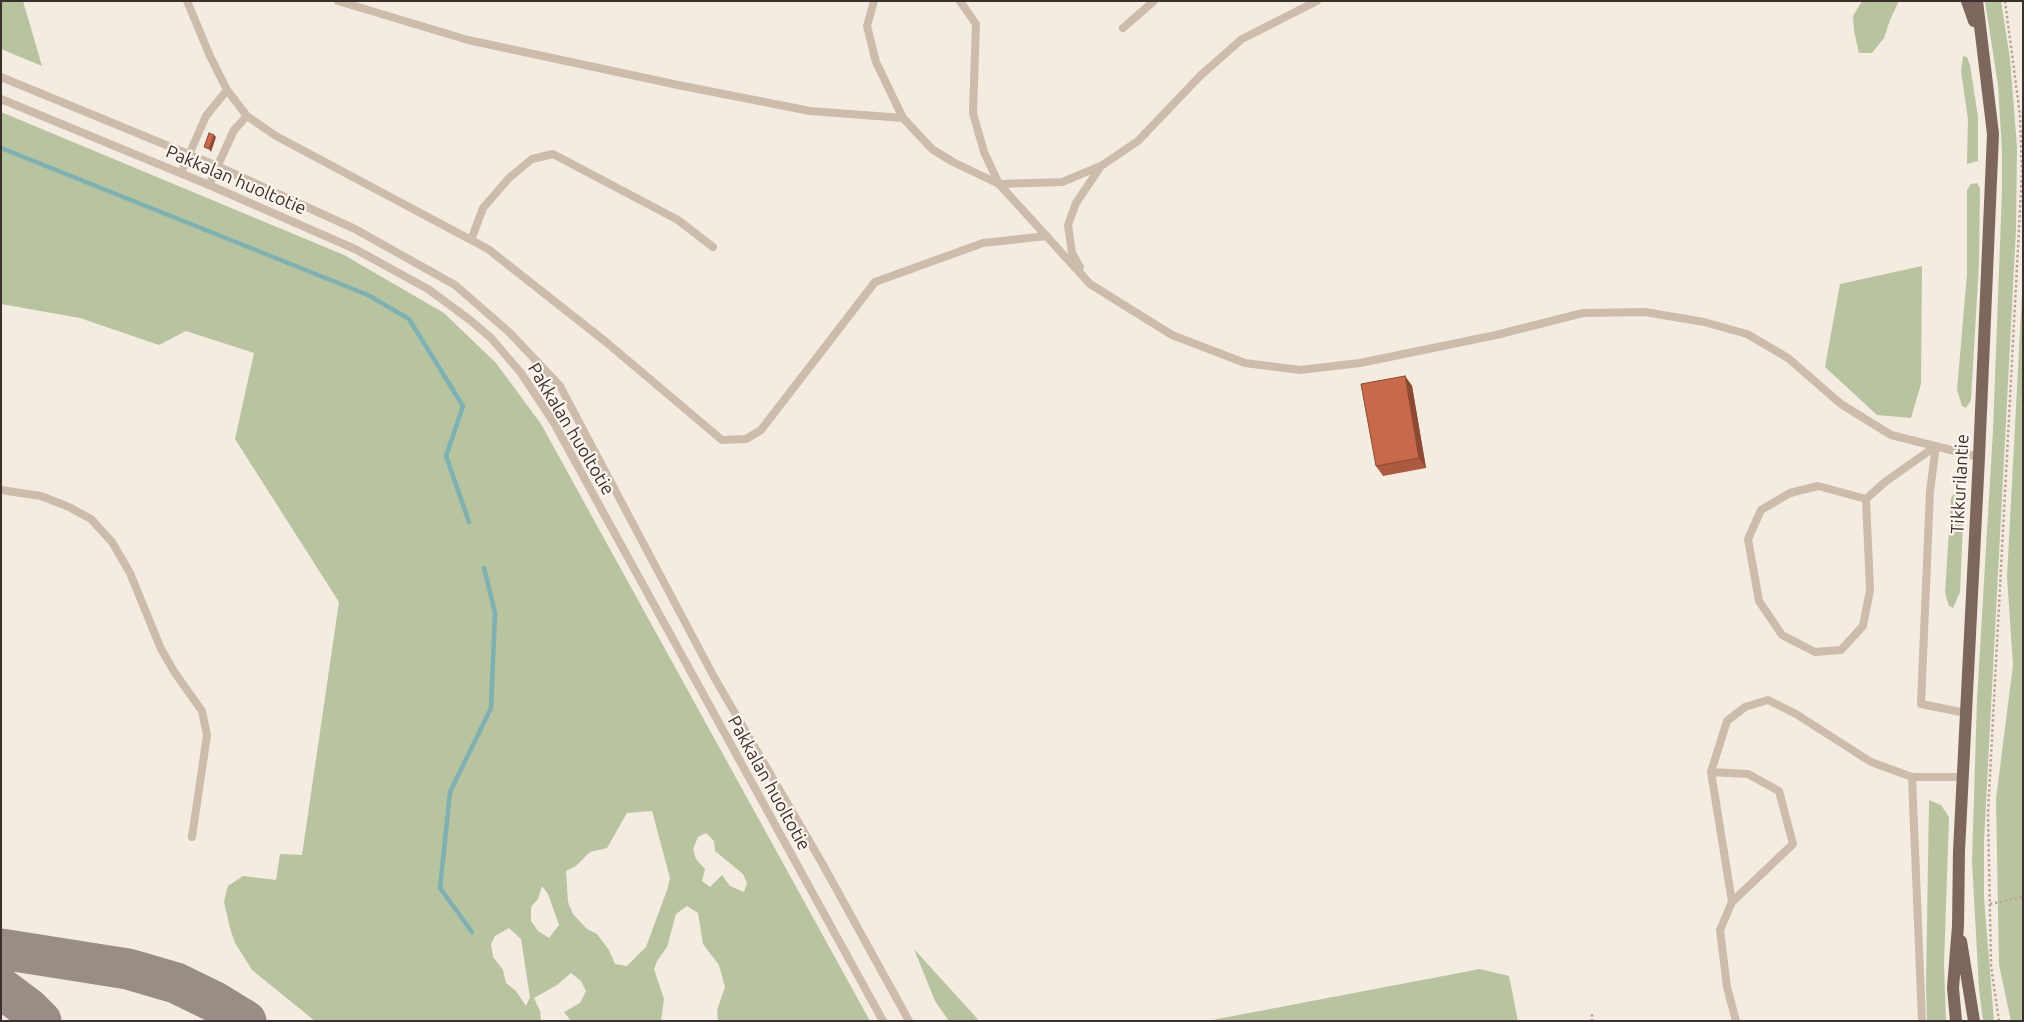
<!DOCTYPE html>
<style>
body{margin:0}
#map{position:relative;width:2024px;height:1022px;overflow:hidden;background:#f4ebe1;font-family:Ubuntu,sans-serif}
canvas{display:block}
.frame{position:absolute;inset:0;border:2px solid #3b302b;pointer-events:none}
</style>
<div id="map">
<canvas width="2024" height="1022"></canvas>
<div class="frame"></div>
</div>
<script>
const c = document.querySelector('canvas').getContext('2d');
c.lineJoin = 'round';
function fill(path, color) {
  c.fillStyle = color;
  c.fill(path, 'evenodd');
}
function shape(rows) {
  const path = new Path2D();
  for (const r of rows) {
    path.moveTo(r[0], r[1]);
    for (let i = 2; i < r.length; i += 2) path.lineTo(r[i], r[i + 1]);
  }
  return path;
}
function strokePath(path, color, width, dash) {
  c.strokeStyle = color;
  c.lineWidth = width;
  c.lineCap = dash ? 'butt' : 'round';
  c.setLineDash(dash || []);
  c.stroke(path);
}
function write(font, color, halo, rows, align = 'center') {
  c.font = font + ' Ubuntu,sans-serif';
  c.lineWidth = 4.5;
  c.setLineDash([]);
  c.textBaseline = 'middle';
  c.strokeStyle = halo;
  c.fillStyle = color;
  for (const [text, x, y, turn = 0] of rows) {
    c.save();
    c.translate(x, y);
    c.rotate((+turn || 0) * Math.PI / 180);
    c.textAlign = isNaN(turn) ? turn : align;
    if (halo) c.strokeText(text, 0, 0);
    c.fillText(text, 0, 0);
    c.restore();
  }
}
fill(shape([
 [1,1,23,1,42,66,1,49],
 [1862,1,1899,1,1890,20,1884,38,1872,53,1859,53,1854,31,1853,16],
 [1985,1,2001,1,2010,59,2017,147,2016,229,1984,841,1984,898,1994,1021,1983,1021,1979,989,1972,861,1977,699,1993,431,2002,190,2002,152,1998,85],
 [1963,56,1967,57,1970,65,1978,117,1978,161,1967,164,1968,119,1961,71],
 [1,112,344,255,444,313,496,363,541,424,870,1021,718,1021,717,1010,725,987,719,965,703,944,698,913,687,906,676,914,667,947,657,961,654,969,664,999,661,1021,571,1021,564,1012,580,1003,586,991,581,981,571,973,557,985,534,998,540,1011,541,1021,315,1021,252,970,235,943,230,928,224,902,226,893,228,886,243,876,276,880,280,854,302,855,339,602,235,439,254,353,186,331,159,345,80,318,1,304],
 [652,811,670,878,667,890,646,947,627,966,615,964,609,950,597,934,587,929,573,914,568,902,566,871,576,866,590,852,607,848,627,813],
 [706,833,714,841,715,851,743,874,747,883,744,892,730,886,722,875,710,887,702,881,705,869,696,859,693,849,698,837],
 [542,886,548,894,559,925,549,938,538,931,531,921,531,907,538,899],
 [509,928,521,939,530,997,526,1006,516,991,506,983,503,970,493,957,491,944,495,936],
 [1977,183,1980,188,1979,263,1971,400,1966,408,1962,406,1957,390,1967,274,1967,190,1971,184],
 [1922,266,1921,384,1911,418,1877,415,1825,367,1840,284],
 [2023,275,2023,1021,2011,1021,1999,965,1996,799,2013,665,2007,577],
 [1958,488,1964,501,1960,592,1953,608,1949,606,1945,593,1951,498],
 [1929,800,1941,805,1949,817,1944,964,1946,1021,1927,1021,1926,987],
 [914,949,974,1015,979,1021,949,1021,935,1001],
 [1480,969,1509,976,1518,1021,1207,1021]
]), '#b8c4a0');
strokePath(shape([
 [1,148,368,295,409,319,463,406,446,456,469,522],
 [472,932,440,888,450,792,491,708,495,613,484,568]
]), '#7fb0b2', 4.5);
strokePath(shape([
 [1,949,128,969,176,983,215,1002,246,1021],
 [1,988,29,1009,41,1021]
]), '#988e86', 41);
strokePath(shape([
 [1990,904,2023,897],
 [1592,1014,1592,1021],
 [1999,1021,1991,966,1988,813,2022,172,2020,115,2005,1]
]), '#b9a596', 2.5, [2.5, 2.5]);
strokePath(shape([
 [187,1,210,56,227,90,247,116,276,136,488,249,606,342,722,440,746,439,761,430,875,282,983,243,1047,236],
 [338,1,468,40,678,85,810,111,903,118],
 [874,1,867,26,876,62,903,118,932,149,953,162,999,184,1062,182,1101,166,1138,141,1201,75,1242,39,1317,1],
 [960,1,976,24,973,113,984,152,999,184,1090,284,1172,335,1245,363,1300,370,1360,363,1496,335,1583,313,1645,312,1704,322,1747,334,1788,358,1841,404,1891,435,1979,457],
 [1123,28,1154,1],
 [1,77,217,166,355,229,455,285,510,333,560,386,714,677,822,863,909,1021],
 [1,99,209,185,355,249,428,289,470,320,491,338,521,373,554,423,883,1021],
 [181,173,206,116,227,90],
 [209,185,234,130,247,116],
 [471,240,483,208,509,178,532,159,553,154,678,220,713,247],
 [1080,267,1072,253,1068,225,1076,203,1101,166],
 [1,490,41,496,69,507,91,519,112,542,130,573,161,649,175,673,202,711,207,735,192,837],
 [1866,499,1818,486,1790,493,1761,510,1748,539,1759,601,1782,635,1815,652,1841,650,1863,626,1870,590,1866,499,1885,482,1936,446,1930,491,1921,704,1966,713],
 [1711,772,1748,774,1779,791,1793,844,1732,902,1720,930,1727,987,1736,1021],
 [1912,777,1922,1021],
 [1732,902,1711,772,1727,721,1745,707,1768,700,1796,714,1871,762,1912,777,1963,777]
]), '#cdbbac', 8);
strokePath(shape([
 [1967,1,1974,21],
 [1961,941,1974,1021],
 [1956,1021,1953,988,1958,926,1959,851,1979,457,1993,134,1977,1]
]), '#7d675c', 12);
fill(shape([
 [1405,376,1412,386,1426,468,1383,476,1376,466]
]), '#ac5a40');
fill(shape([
 [214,135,216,137,211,152,209,149],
 [1405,376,1412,386,1426,468,1419,458]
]), '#8c4a34');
const building = shape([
 [209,133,214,135,209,149,204,147,209,133],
 [1405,376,1419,458,1376,466,1361,384,1405,376]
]);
fill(building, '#c8694b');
strokePath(building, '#8c4a34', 1);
write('18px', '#3b302b', '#fbf5ee', [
 ["Pakkalan huoltotie",236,180,23],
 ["Pakkalan huoltotie",571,429,59],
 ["Tikkurilantie",1960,484,-87],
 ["Pakkalan huoltotie",769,783,61]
]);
</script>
